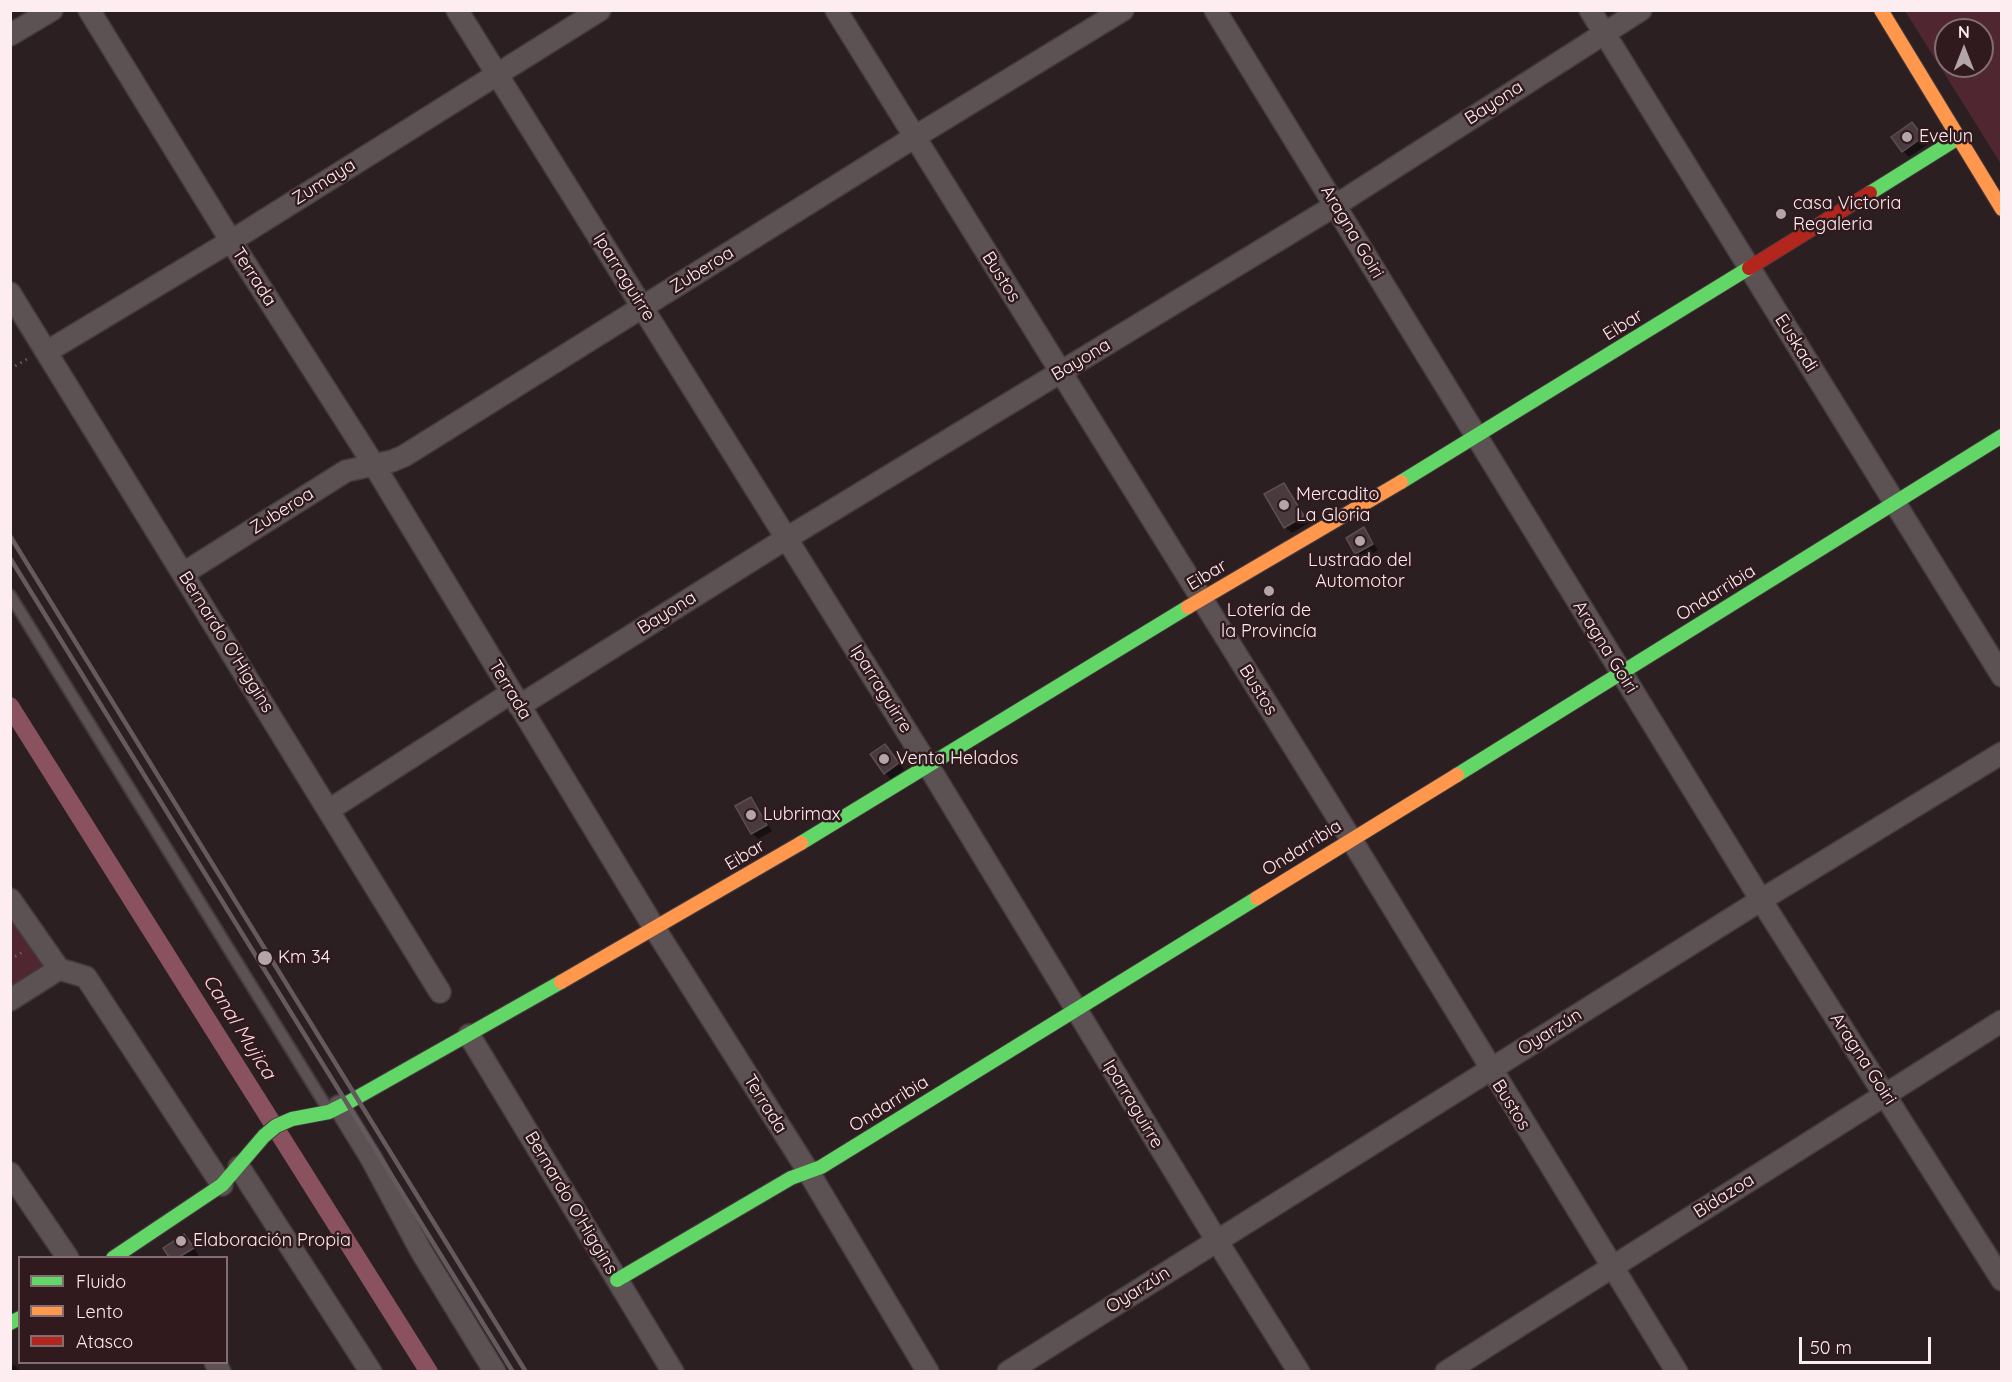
<!DOCTYPE html>
<meta charset="utf-8">
<style>
body{margin:0}
#map{position:relative;width:2012px;height:1382px;overflow:hidden;background:#2b1f22;font-family:Quicksand,sans-serif}
canvas{display:block}
.frame{position:absolute;inset:0;border:12px solid #fdedf0;pointer-events:none}
.legend{position:absolute;left:18px;top:1256px;width:210px;height:108px;box-sizing:border-box;background:#301a1e;border:2px solid #826e72;margin:0;padding:8px 10px;list-style:none;font-size:18px;color:#fdedf0}
.legend li{display:flex;align-items:center;gap:12px;height:30px}
.legend b{width:30px;border:2px solid #826e72}
.north{position:absolute;left:1934px;top:18px;width:60px;height:60px;box-sizing:border-box;background:#301a1e;border:2px solid #826e72;border-radius:50%;rotate:0deg;font-size:16px;font-weight:700;line-height:24px;text-align:center;color:#fdedf0}
.north::after{content:'';display:block;margin:auto;width:21px;height:27px;background:#b4a5a8;clip-path:polygon(50% 0,100% 100%,50% 72%,0 100%)}
.scale{position:absolute;left:1799px;top:1337px;width:132px;height:27px;box-sizing:border-box;border:3px solid #fdedf0;border-top:0;padding-left:8px;font-size:18px;line-height:21px;white-space:nowrap;color:#fdedf0;-webkit-text-stroke:4px #301a1e;paint-order:stroke}
</style>
<div id="map">
<canvas width="2012" height="1382"></canvas>
<div class="frame"></div>
<ul class="legend">
<li><b style="height:8px;background:#63d668"></b>Fluido</li>
<li><b style="height:8px;background:#ff974d"></b>Lento</li>
<li><b style="height:8px;background:#b3261e"></b>Atasco</li>
</ul>
<div class="north">N</div>
<div class="scale">50 m</div>
</div>
<script>
const c = document.querySelector('canvas').getContext('2d');
c.lineJoin = 'round';
function fill(path, color) {
  c.fillStyle = color;
  c.fill(path, 'evenodd');
}
function shape(rows) {
  const path = new Path2D();
  for (const r of rows) {
    path.moveTo(r[0], r[1]);
    for (let i = 2; i < r.length; i += 2) path.lineTo(r[i], r[i + 1]);
  }
  return path;
}
function strokePath(path, color, width, dash) {
  c.strokeStyle = color;
  c.lineWidth = width;
  c.lineCap = dash ? 'butt' : 'round';
  c.setLineDash(dash || []);
  c.stroke(path);
}
function write(font, color, halo, rows, align = 'center') {
  c.font = font + ' Quicksand,sans-serif';
  c.lineWidth = 5;
  c.setLineDash([]);
  c.textBaseline = 'middle';
  c.strokeStyle = halo;
  c.fillStyle = color;
  for (const [text, x, y, turn = 0] of rows) {
    c.save();
    c.translate(x, y);
    c.rotate((+turn || 0) * Math.PI / 180);
    c.textAlign = isNaN(turn) ? turn : align;
    if (halo) c.strokeText(text, 0, 0);
    c.fillText(text, 0, 0);
    c.restore();
  }
}
fill(shape([
 [1905,11,2001,11,2001,164],
 [1946,30,1982,30,1982,66,1946,66],
 [10,914,44,964,11,986,10,986]
]), '#502630');
fill(shape([
 [1912,124,1928,144,1909,157,1903,151],
 [1283,484,1309,523,1292,533,1285,527],
 [1364,529,1378,550,1363,559,1357,553],
 [891,752,904,770,891,779,885,773],
 [751,798,772,831,758,839,752,833],
 [184,1236,199,1255,194,1258,171,1258,165,1248],
 [13,1364,19,1370,20,1372,10,1372]
]), '#0007');
strokePath(shape([
 [10,706,429,1372]
]), '#8a525e', 18);
const building = shape([
 [1912,122,1923,137,1902,152,1891,137,1912,122],
 [1284,483,1304,516,1284,528,1264,494,1284,483],
 [1364,527,1373,544,1355,554,1346,538,1364,527],
 [885,744,899,763,884,774,870,754,885,744],
 [751,797,767,825,751,834,735,806,751,797],
 [184,1234,194,1248,179,1257,169,1257,163,1248,184,1234]
]);
fill(building, '#4a3a3e');
strokePath(building, '#5a4f52', 1.5);
const lane = shape([
 [10,595,329,1111]
]);
const street = shape([
 [89,10,231,241,374,465,655,929,808,1171,928,1372],
 [457,10,929,767,1217,1241,1299,1372],
 [836,10,1351,839,1677,1372],
 [1215,10,1761,900,2002,1280],
 [1590,10,2002,676],
 [10,35,52,10],
 [10,293,440,992],
 [48,351,231,241,600,10],
 [184,573,346,471,392,461,404,456,913,138,1123,10],
 [519,706,787,538,1336,205,1641,10],
 [329,810,511,693],
 [10,899,59,969,86,977,222,1185],
 [10,1000,59,969],
 [469,1035,673,1372],
 [339,1106,371,1158,421,1251,495,1372],
 [239,1167,371,1372],
 [10,1173,68,1258],
 [215,1362,220,1372],
 [1008,1372,1761,900,2002,753],
 [1446,1372,2002,1021]
]);
const fast = shape([
 [1870,193,1958,138],
 [1401,482,1749,268],
 [1457,775,2002,436],
 [801,843,1188,607],
 [113,1258,222,1185,264,1136,276,1126,292,1119,329,1112,349,1102,561,982],
 [617,1280,791,1178,821,1167,1257,898],
 [10,1323,20,1318]
]);
const slow = shape([
 [1881,10,2002,209],
 [1188,607,1401,482],
 [1257,898,1457,775],
 [561,982,801,843]
]);
const jam = shape([
 [1749,268,1870,193]
]);
strokePath(lane, '#453a3d', 14);
strokePath(street, '#453a3d', 24);
strokePath(fast, '#453a3d', 16);
strokePath(slow, '#453a3d', 16);
strokePath(jam, '#453a3d', 16);
strokePath(shape([
 [10,369,29,358],
 [10,960,24,951]
]), '#665c5e', 3, [1.5, 4.5]);
strokePath(lane, '#5c5254', 10);
strokePath(street, '#5c5254', 21);
strokePath(fast, '#63d668', 14);
strokePath(slow, '#ff974d', 14);
strokePath(jam, '#b3261e', 14);
strokePath(shape([
 [10,536,526,1372],
 [10,558,513,1372]
]), '#655a5e', 4.5);
for (const [x, y, r, color] of [
 [1907,137,6,"#b4a5a8"],
 [1781,214,6,"#b4a5a8"],
 [1284,505,6,"#b4a5a8"],
 [1360,541,6,"#b4a5a8"],
 [1269,591,6,"#b4a5a8"],
 [884,759,6,"#b4a5a8"],
 [751,815,6,"#b4a5a8"],
 [265,958,8,"#b4a5a8"],
 [181,1241,6,"#b4a5a8"]
]) {
  const dot = new Path2D();
  dot.arc(x, y, r, 0, 2 * Math.PI);
  c.fillStyle = color;
  c.fill(dot);
  strokePath(dot, '#301a1e', 2);
}
write('18px', '#fdedf0', '#301a1e', [
 ["Bayona",1494,103,-33],
 ["Zumaya",324,182,-32],
 ["Aragna Goiri",1352,232,59],
 ["Zuberoa",702,270,-32],
 ["Terrada",254,277,57],
 ["Iparraguirre",624,277,58],
 ["Bustos",1001,277,58],
 ["Eibar",1623,325,-32],
 ["Euskadi",1796,343,58],
 ["Bayona",1081,360,-31],
 ["Zuberoa",282,511,-32],
 ["Eibar",1207,575,-31],
 ["Ondarribia",1716,593,-32],
 ["Bayona",667,613,-32],
 ["Bernardo O'Higgins",226,642,58],
 ["Aragna Goiri",1605,647,58],
 ["Iparraguirre",881,689,58],
 ["Terrada",510,690,59],
 ["Bustos",1258,690,58],
 ["Ondarribia",1302,848,-32],
 ["Eibar",745,855,-31],
 ["Oyarzún",1550,1032,-32],
 ["Aragna Goiri",1863,1059,57],
 ["Terrada",765,1104,58],
 ["Ondarribia",889,1104,-32],
 ["Iparraguirre",1133,1104,59],
 ["Bustos",1511,1105,58],
 ["Bidazoa",1724,1196,-32],
 ["Bernardo O'Higgins",571,1203,59],
 ["Oyarzún",1138,1290,-32]
]);
write('18px', '#fdedf0', '#301a1e', [
 ["Evelun",1919,137],
 ["casa Victoria",1793,204],
 ["Regaleria",1793,225],
 ["Mercadito",1296,495],
 ["La Gloria",1296,516],
 ["Lustrado del",1360,561,"center"],
 ["Automotor",1360,582,"center"],
 ["Lotería de",1269,611,"center"],
 ["la Provincía",1269,632,"center"],
 ["Venta Helados",896,759],
 ["Lubrimax",763,815],
 ["Km 34",278,958],
 ["Elaboración Propia",193,1241]
], 'left');
write('italic 20px', '#fcd5dc', '#301a1e', [
 ["Canal Mujica",239,1027,58]
]);
</script>
